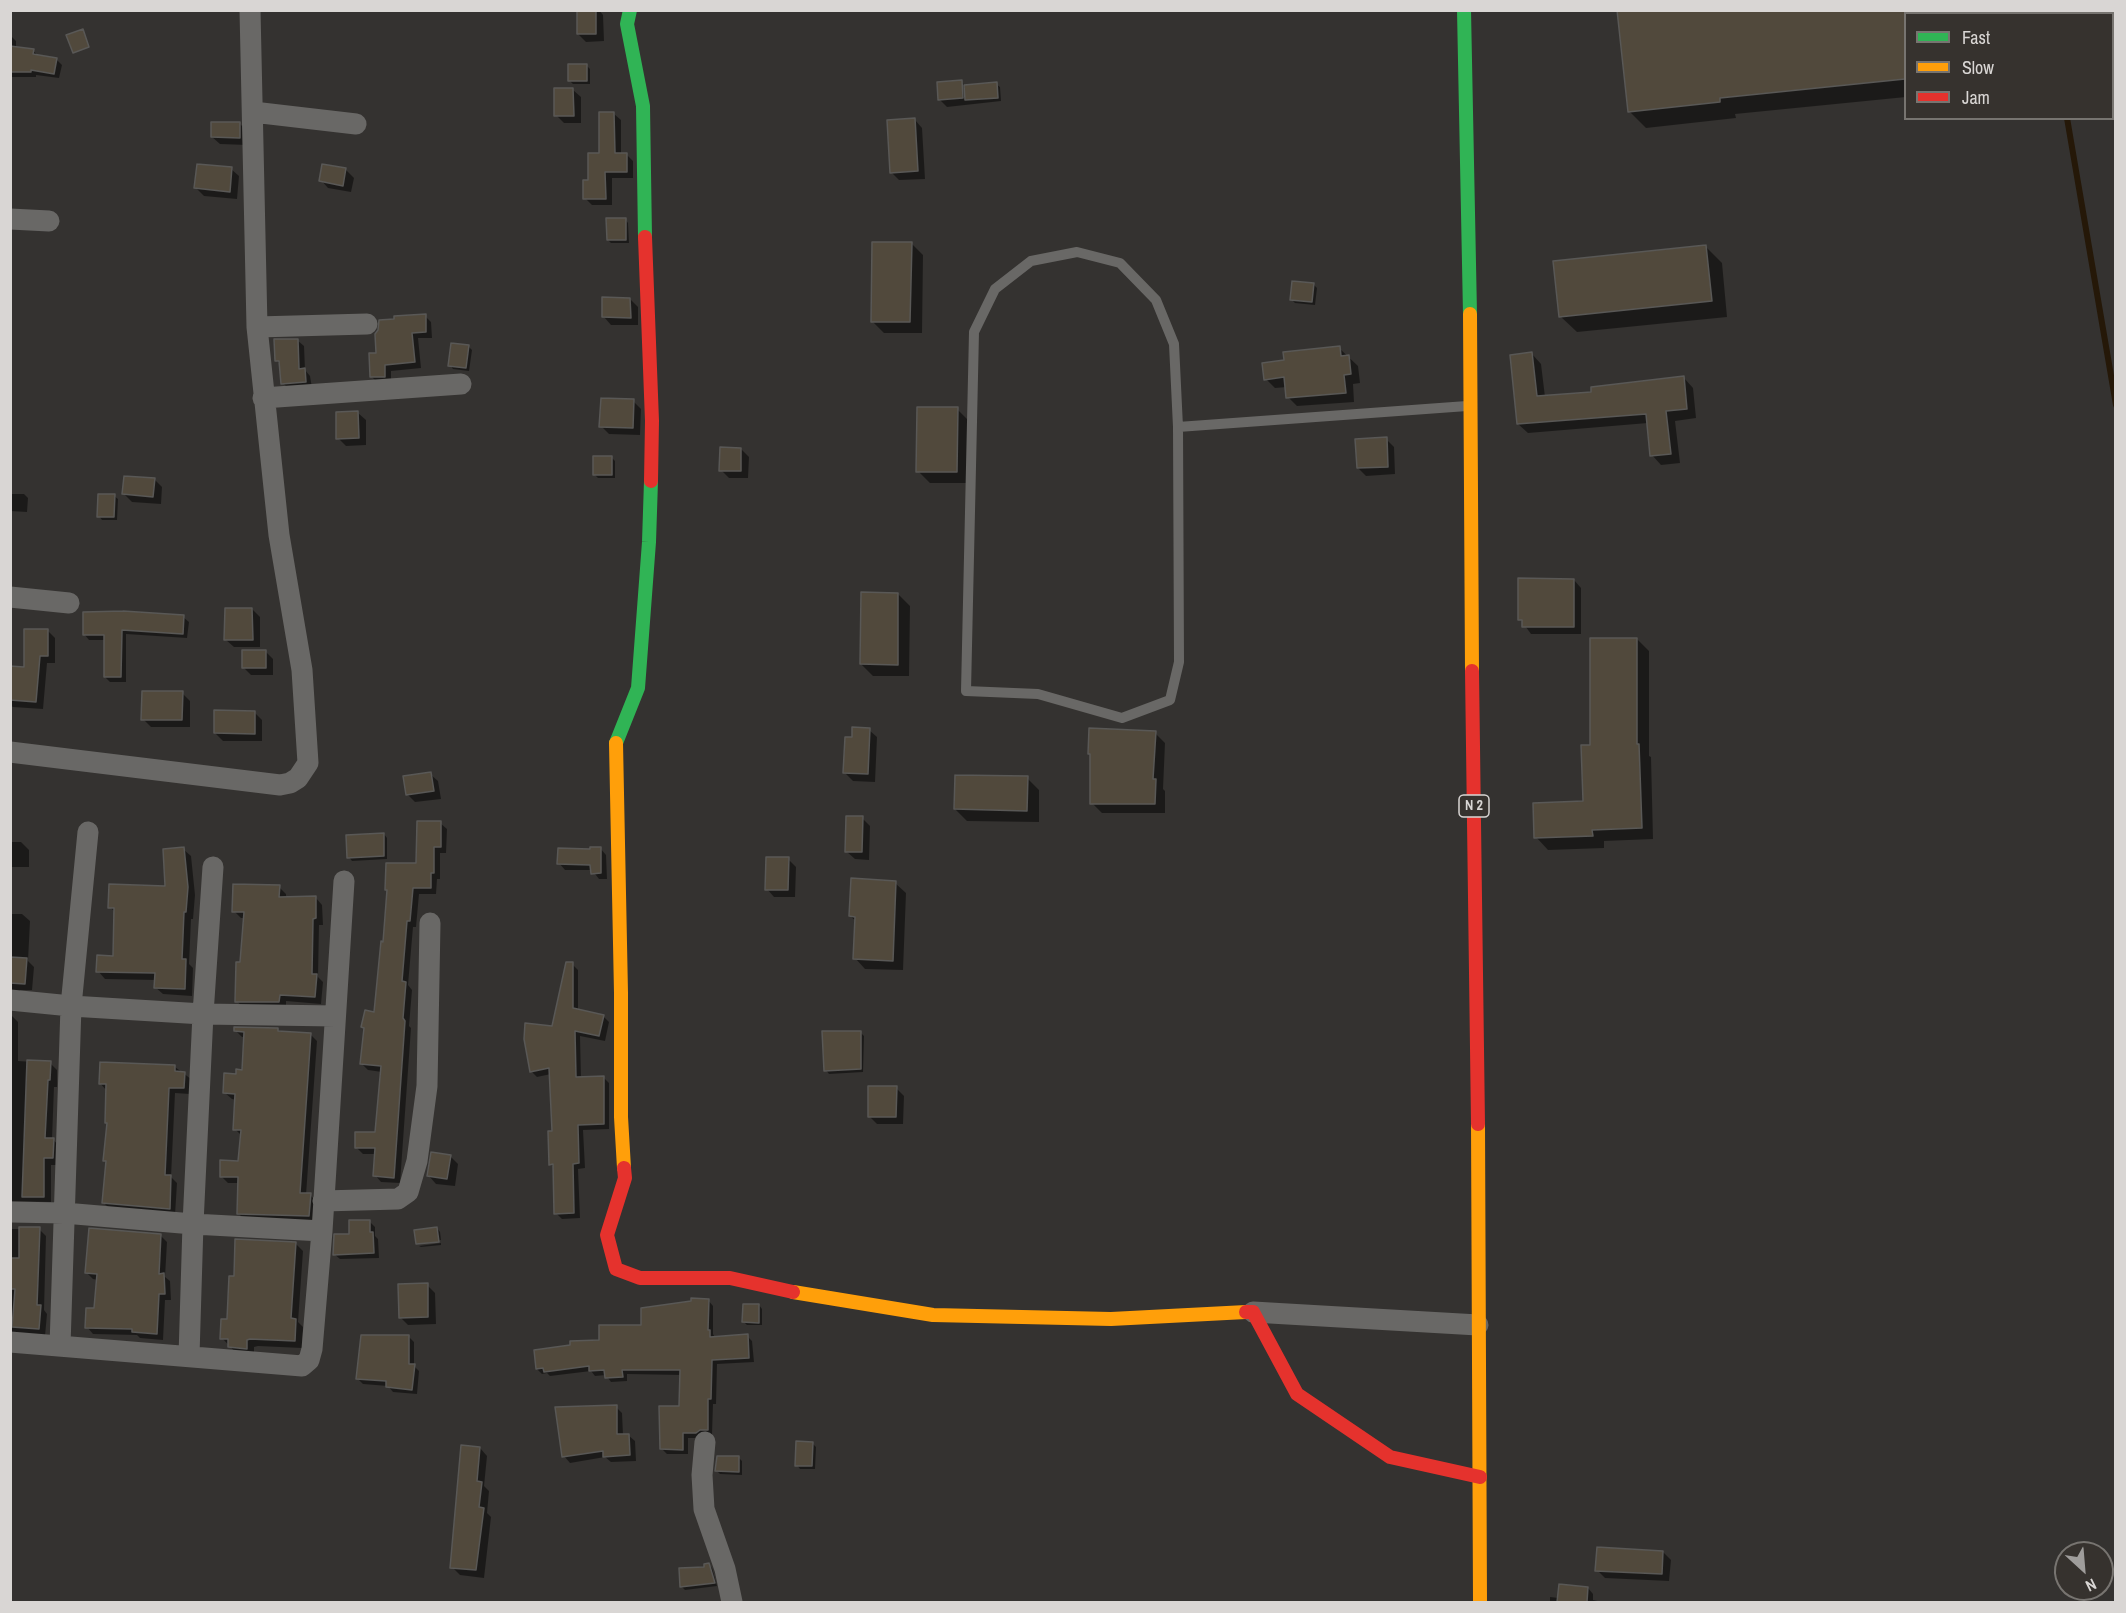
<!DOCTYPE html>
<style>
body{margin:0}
#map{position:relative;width:2126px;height:1613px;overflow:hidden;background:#343230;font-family:"Archivo Narrow",sans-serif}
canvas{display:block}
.frame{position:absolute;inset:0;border:12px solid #d9d6d4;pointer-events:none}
.legend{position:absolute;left:1904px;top:12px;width:210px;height:108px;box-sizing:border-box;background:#36322e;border:2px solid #777470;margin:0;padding:8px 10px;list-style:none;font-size:18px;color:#d9d6d4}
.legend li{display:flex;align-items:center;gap:12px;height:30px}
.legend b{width:30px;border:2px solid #777470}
.north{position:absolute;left:2054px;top:1541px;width:60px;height:60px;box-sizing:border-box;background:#36322e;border:2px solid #777470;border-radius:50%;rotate:154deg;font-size:16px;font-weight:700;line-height:24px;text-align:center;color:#d9d6d4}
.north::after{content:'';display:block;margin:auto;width:21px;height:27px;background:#9f9d9b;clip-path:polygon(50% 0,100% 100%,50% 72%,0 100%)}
</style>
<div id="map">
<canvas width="2126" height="1613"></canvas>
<div class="frame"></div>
<ul class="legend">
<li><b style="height:8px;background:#30b455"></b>Fast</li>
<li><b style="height:8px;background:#ff9f0a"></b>Slow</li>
<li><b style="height:8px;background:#e5322d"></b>Jam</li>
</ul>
<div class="north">N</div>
</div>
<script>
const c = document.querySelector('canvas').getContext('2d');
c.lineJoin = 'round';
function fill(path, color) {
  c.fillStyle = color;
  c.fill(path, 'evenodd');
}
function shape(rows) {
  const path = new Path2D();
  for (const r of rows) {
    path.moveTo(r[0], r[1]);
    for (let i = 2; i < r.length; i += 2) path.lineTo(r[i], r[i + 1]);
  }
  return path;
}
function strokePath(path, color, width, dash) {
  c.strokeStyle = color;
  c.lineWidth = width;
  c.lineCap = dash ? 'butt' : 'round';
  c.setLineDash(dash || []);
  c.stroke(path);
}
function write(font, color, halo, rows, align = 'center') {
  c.font = font + ' "Archivo Narrow",sans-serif';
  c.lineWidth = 5;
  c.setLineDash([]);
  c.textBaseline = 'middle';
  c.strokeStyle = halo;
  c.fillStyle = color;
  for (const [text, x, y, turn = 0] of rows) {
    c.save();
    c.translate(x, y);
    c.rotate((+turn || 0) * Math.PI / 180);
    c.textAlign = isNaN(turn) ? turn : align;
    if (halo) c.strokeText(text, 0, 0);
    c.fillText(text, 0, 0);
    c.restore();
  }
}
fill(shape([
 [578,10,599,10,603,15,604,41,586,42,578,34],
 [1618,10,1939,10,1939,14,1906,14,1906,97,1735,114,1736,118,1646,128,1629,111],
 [10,35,16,41,16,49,33,51,39,56,56,59,62,65,59,78,36,75,36,77,10,77],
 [586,65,590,69,590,84,573,84,570,81],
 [962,82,965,86,996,84,1000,87,1001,101,947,107,939,99],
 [573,90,581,97,581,123,564,123,556,115],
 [614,114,621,120,621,154,626,154,633,161,633,178,612,178,612,205,592,205,585,198],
 [915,120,922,128,925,179,899,180,891,172],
 [239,123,247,131,247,145,220,144,212,137],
 [324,165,346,170,354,178,351,192,328,188,321,180],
 [231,169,239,176,237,199,204,196,196,188],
 [625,219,628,223,629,243,611,243,608,240],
 [911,243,923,255,922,333,884,333,872,321],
 [1706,247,1722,263,1727,317,1577,332,1560,316],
 [1313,284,1317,288,1315,305,1295,303,1292,300],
 [630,299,638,307,638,325,611,325,604,317],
 [425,316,431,322,432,338,418,338,421,368,391,371,391,382,378,383,371,376,378,355],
 [297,340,304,346,305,370,310,376,312,388,289,389,283,383,281,365,276,360],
 [469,347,472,350,469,371,453,369,450,365],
 [1339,348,1358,366,1360,383,1353,384,1354,402,1297,406,1288,397,1287,387,1275,388,1266,379,1286,362],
 [1532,354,1541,364,1545,397,1593,393,1684,378,1693,388,1696,418,1675,421,1680,463,1661,465,1652,455,1648,423,1528,433,1518,424],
 [633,401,641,409,640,435,609,434,601,426],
 [957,409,969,421,968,483,930,483,918,471],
 [358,413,366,420,366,445,346,446,338,438],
 [1386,439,1394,447,1395,474,1366,476,1358,468],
 [741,449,749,457,748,478,729,478,721,470],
 [611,457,615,461,615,478,598,478,595,475],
 [154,479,162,487,161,504,132,502,124,494],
 [10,494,24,494,28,498,27,512,10,511],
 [114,496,118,499,117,520,102,520,99,516],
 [1574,580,1581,588,1581,634,1531,634,1520,619],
 [898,594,910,606,909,676,873,676,861,664],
 [252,609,260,617,260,647,234,647,226,640],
 [183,617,189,622,187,638,126,634,126,682,110,682,105,677,105,640,89,640,84,634],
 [47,630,55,638,55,663,47,663,43,709,13,707,10,705,10,667,26,669],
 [1637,639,1649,651,1649,756,1651,757,1653,839,1604,841,1604,848,1548,850,1536,837,1584,802,1592,747],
 [265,651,273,659,273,675,251,675,243,667],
 [182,693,190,701,190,727,151,727,143,719],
 [254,712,262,720,262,741,223,741,215,733],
 [869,730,877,737,875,782,853,781,845,773],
 [1155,733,1165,743,1163,789,1165,791,1165,813,1102,813,1092,803],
 [430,774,438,781,441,799,415,802,407,794],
 [1027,778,1039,790,1039,822,967,821,955,809],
 [862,818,870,826,869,860,855,859,847,852],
 [440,823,447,829,446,853,440,853,440,879,437,879,436,894,419,894,416,927,413,927,408,985,412,990,409,1026,411,1028,400,1183,381,1182,375,1175,376,1154,363,1154,357,1148,376,1133,382,1072,368,1070,362,1064,375,1014,384,943,418,865],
 [384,834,387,838,387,859,352,861,349,857],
 [10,842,21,842,29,850,29,867,10,867],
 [600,848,606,855,607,879,599,879,592,870,565,870,559,863],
 [183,849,191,856,195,895,193,919,191,919,189,964,193,968,192,996,163,994,155,987,156,980,105,979,98,971,114,957,116,913,110,907,167,887],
 [788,859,796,867,795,897,774,897,767,889],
 [895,883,906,893,903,970,865,969,855,958,857,922,850,916],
 [279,887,286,894,286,898,316,898,322,905,323,925,319,925,318,977,323,982,321,1004,286,1001,286,1009,243,1008,237,1001,245,918,241,918,234,911],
 [10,914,22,914,30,921,28,961,34,967,32,990,20,990,20,994,10,997],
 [572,964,578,970,578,1011,603,1016,609,1022,605,1041,580,1036,581,1078,603,1077,609,1083,609,1129,583,1130,585,1168,578,1169,580,1218,562,1219,556,1213,555,1168,551,1164,554,1133,551,1074,537,1077,531,1071,554,1027],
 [10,1014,18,1022,18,1061,50,1063,57,1070,57,1087,54,1087,52,1139,61,1147,60,1165,51,1165,51,1202,10,1201],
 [277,1029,280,1033,310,1034,317,1041,306,1195,310,1195,317,1202,315,1222,245,1220,238,1213,240,1183,228,1183,221,1176,240,1162,242,1136,235,1129,236,1100,232,1099,225,1093,237,1075,243,1071,245,1037,242,1037,236,1031],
 [861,1033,864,1036,863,1072,829,1074,826,1070],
 [175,1067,191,1079,190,1094,175,1093,171,1177,177,1183,175,1215,110,1209,104,1203,107,1163,104,1160,108,1124,106,1123,106,1090,100,1083],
 [896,1088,904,1096,903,1124,877,1124,869,1116],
 [450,1156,458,1164,455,1186,436,1184,429,1176],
 [369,1221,375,1227,375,1236,378,1239,379,1258,340,1259,334,1254,351,1236],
 [437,1228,440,1232,441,1240,417,1244,416,1231],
 [10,1229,39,1229,46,1236,44,1310,47,1314,45,1336,10,1334],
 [161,1236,167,1242,165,1277,170,1281,171,1300,165,1300,163,1340,140,1338,137,1335,93,1334,87,1327,95,1310,98,1280,93,1279,87,1273],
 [441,1243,441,1245,421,1247,419,1246],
 [296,1244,303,1251,298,1322,303,1327,302,1348,258,1346,254,1347,254,1355,237,1354,222,1338,229,1321,235,1277],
 [427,1285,435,1293,436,1324,408,1325,400,1317],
 [708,1300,713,1306,713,1334,715,1338,747,1336,752,1341,754,1362,717,1364,716,1404,713,1404,712,1434,706,1435,701,1438,688,1438,688,1454,667,1454,662,1449,681,1408,682,1375,627,1374,627,1381,611,1382,606,1375,595,1376,591,1371,550,1376,547,1373,542,1374,537,1369,601,1341],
 [759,1305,762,1309,762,1325,747,1325,744,1322],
 [361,1336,408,1336,414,1342,414,1366,419,1371,417,1394,393,1392,388,1386,363,1384,358,1379],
 [616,1407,622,1413,623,1435,628,1435,635,1441,636,1461,611,1462,605,1457,570,1463,564,1456],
 [812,1443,816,1447,815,1469,800,1469,797,1465],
 [480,1448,487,1456,484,1486,489,1491,487,1513,491,1517,484,1578,460,1575,452,1567],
 [739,1458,742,1461,742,1475,720,1474,717,1471],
 [1663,1552,1671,1560,1669,1581,1605,1578,1597,1570],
 [709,1565,712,1568,717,1586,685,1590,681,1586],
 [1588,1588,1593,1594,1593,1600,1602,1602,1550,1602,1550,1597,1559,1598]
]), '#0007');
strokePath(shape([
 [2048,10,2048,14],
 [2067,118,2116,405]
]), '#251808', 6);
const building = shape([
 [577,10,596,10,596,34,577,34,577,10],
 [1617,10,1905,10,1905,79,1720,98,1720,102,1628,112,1617,10],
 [83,29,89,47,73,53,66,35,83,29],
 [10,46,34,49,33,54,57,58,54,74,31,70,31,72,10,72,10,46],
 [568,64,587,64,587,81,568,81,568,64],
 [962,80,963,98,938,100,937,82,962,80],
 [997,82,998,98,965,100,964,85,997,82],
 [554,88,573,88,574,116,554,116,554,88],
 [599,112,614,112,615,153,627,153,627,172,605,172,606,199,583,199,583,180,588,180,588,153,599,153,599,112],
 [915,118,918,171,890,173,887,120,915,118],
 [211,122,240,122,240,138,211,137,211,122],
 [197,164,232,167,230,192,194,188,197,164],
 [322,164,346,168,343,186,319,181,322,164],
 [606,218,626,218,626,240,607,240,606,218],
 [872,242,912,242,910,322,871,322,872,242],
 [1706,245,1712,301,1559,317,1553,261,1706,245],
 [1292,281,1314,283,1312,302,1290,300,1292,281],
 [602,297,630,298,631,318,602,317,602,297],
 [426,314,426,332,412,333,415,362,385,365,385,377,370,377,369,353,376,353,375,334,378,330,379,320,394,319,394,316,426,314],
 [274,339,298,339,299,369,305,368,306,382,281,384,279,361,275,361,274,339],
 [451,343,469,345,466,368,448,366,451,343],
 [1340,346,1341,356,1349,355,1351,374,1344,375,1346,393,1286,398,1284,377,1264,380,1262,363,1284,360,1283,352,1340,346],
 [1532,352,1537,396,1591,392,1591,387,1684,376,1687,409,1666,411,1671,454,1650,456,1646,414,1517,424,1510,355,1532,352],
 [601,398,634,399,633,428,599,427,601,398],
 [917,407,958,407,957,472,916,472,917,407],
 [358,411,359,438,336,439,336,412,358,411],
 [1387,437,1388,467,1357,468,1355,439,1387,437],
 [720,447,741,448,741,471,719,471,720,447],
 [593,456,612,456,612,475,593,475,593,456],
 [124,476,155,478,153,497,122,494,124,476],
 [98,494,115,494,114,517,97,517,98,494],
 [1518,578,1574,579,1574,627,1522,627,1522,620,1518,620,1518,578],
 [861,592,898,593,898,665,860,664,861,592],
 [225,608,252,608,253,640,224,640,225,608],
 [123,611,184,615,183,634,122,630,121,677,104,677,104,635,83,635,83,612,123,611],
 [24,629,48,629,48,656,40,656,36,702,10,700,10,666,24,667,24,629],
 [1590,638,1637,638,1637,744,1639,744,1642,828,1592,830,1593,836,1534,838,1533,803,1583,801,1581,745,1590,745,1590,638],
 [242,650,266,650,266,668,242,668,242,650],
 [142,691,183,691,182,720,141,720,142,691],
 [214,710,255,711,255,734,214,733,214,710],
 [852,727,870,728,868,774,843,773,845,737,852,737,852,727],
 [1089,728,1156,731,1153,779,1156,779,1155,804,1090,804,1090,754,1088,754,1089,728],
 [431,772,434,791,406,795,403,776,431,772],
 [955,775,1028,776,1027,811,954,809,955,775],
 [846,816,863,816,862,852,845,852,846,816],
 [417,821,441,821,441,847,434,847,434,873,431,873,431,888,413,888,410,921,407,921,402,981,406,982,403,1018,405,1021,394,1178,373,1176,375,1148,355,1148,355,1132,375,1132,381,1066,360,1064,364,1028,361,1027,365,1010,374,1012,381,941,383,942,387,890,385,890,386,863,416,863,417,821],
 [384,833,384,856,347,858,346,835,384,833],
 [184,847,188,887,186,912,184,912,182,959,186,959,185,989,154,988,155,973,96,972,97,955,113,956,114,908,108,908,109,884,165,886,163,849,184,847],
 [590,847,601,847,601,873,591,874,590,865,557,864,558,848,590,849,590,847],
 [766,857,789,857,788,890,765,890,766,857],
 [851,878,896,881,893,961,853,959,855,917,849,916,851,878],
 [233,884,280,885,279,897,316,896,316,918,313,919,312,974,317,974,315,997,280,995,279,1002,235,1002,236,962,240,962,244,912,232,912,233,884],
 [10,957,27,958,25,984,10,983,10,957],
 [566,962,573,962,573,1008,604,1015,599,1036,575,1031,576,1077,604,1076,604,1124,578,1125,579,1163,573,1164,574,1213,554,1214,553,1164,549,1165,548,1131,552,1131,549,1068,530,1072,524,1039,525,1023,552,1026,566,962],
 [234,1027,278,1028,278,1031,311,1033,300,1193,311,1193,309,1216,237,1214,238,1177,220,1177,220,1160,238,1161,241,1130,233,1130,235,1094,223,1093,224,1073,236,1074,236,1069,242,1070,244,1032,234,1031,234,1027],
 [822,1031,861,1031,861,1069,824,1071,822,1031],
 [27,1060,51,1061,50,1080,48,1080,45,1138,54,1138,53,1158,44,1158,44,1197,22,1197,27,1060],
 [100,1062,175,1065,175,1071,185,1072,184,1088,169,1088,165,1175,171,1175,170,1209,102,1203,106,1161,103,1161,107,1123,105,1123,106,1084,99,1084,100,1062],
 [868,1086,897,1086,896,1117,868,1117,868,1086],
 [431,1152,451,1155,447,1179,427,1176,431,1152],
 [349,1220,370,1220,370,1232,373,1232,374,1253,333,1255,334,1234,349,1234,349,1220],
 [19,1227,40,1227,37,1305,41,1305,39,1329,12,1327,15,1289,10,1289,10,1258,19,1258,19,1227],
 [437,1227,439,1242,416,1244,414,1230,437,1227],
 [89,1228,161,1234,159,1274,164,1273,165,1294,159,1294,157,1334,132,1332,132,1329,85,1328,86,1308,94,1308,97,1274,85,1273,89,1228],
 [235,1239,296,1242,291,1318,296,1319,295,1341,250,1339,247,1340,247,1349,228,1347,228,1339,220,1339,221,1319,227,1319,229,1276,234,1276,235,1239],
 [428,1283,428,1317,399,1318,398,1284,428,1283],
 [691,1298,709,1299,708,1330,710,1330,710,1337,748,1334,749,1358,712,1360,711,1399,708,1399,708,1430,700,1430,696,1433,683,1433,683,1450,660,1449,659,1406,679,1406,680,1370,622,1370,623,1377,605,1378,604,1370,589,1371,589,1366,544,1372,543,1368,536,1369,534,1350,570,1345,570,1341,599,1340,599,1325,641,1325,641,1308,691,1301,691,1298],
 [743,1304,759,1304,759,1323,742,1322,743,1304],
 [361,1335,409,1335,409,1364,415,1364,412,1390,386,1387,386,1381,356,1379,361,1335],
 [617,1405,617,1434,629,1434,630,1455,603,1457,603,1451,562,1457,555,1407,617,1405],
 [796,1441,813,1442,812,1466,795,1466,796,1441],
 [461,1445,480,1447,477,1481,482,1482,479,1507,484,1508,476,1570,450,1568,461,1445],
 [717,1456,739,1456,739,1472,715,1471,717,1456],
 [1597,1547,1663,1551,1662,1574,1595,1571,1597,1547],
 [709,1563,715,1583,680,1587,679,1568,704,1567,704,1564,709,1563],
 [1559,1584,1588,1587,1587,1602,1557,1602,1559,1584]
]);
fill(building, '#51493c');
strokePath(building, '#595856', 1.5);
strokePath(shape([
 [1178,427,1174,344,1156,300,1120,263,1077,252,1031,261,995,289,974,332,966,691,1038,694,1122,718,1170,700,1179,662,1178,427,1467,406]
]), '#696866', 10);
strokePath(shape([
 [253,112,356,124],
 [10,219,49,221],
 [257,327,367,324],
 [263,398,461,384],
 [10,597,69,603],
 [10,752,280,785,290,783,298,778,308,763,302,670,279,535,257,327,250,10],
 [10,1000,71,1006,88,832],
 [323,1201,398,1199,408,1192,417,1161,427,1086,430,923],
 [10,1212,64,1213,193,1224,322,1231],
 [1253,1312,1478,1325],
 [10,1342,302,1366,309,1360,312,1349,322,1231,344,881],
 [60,1346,71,1006,203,1014,213,867],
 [189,1356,193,1224,203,1014,335,1016],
 [705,1442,702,1475,704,1509,725,1569,732,1602]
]), '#696866', 21);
strokePath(shape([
 [630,10,627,24,643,106,645,237],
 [1464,10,1470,314],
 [616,743,638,688,649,542,651,481]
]), '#30b455', 14);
strokePath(shape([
 [1470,314,1472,671],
 [616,743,621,993,621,1117,624,1168],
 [1478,1124,1480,1602],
 [793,1292,933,1315,1111,1319,1246,1312]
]), '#ff9f0a', 14);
strokePath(shape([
 [645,237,652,421,651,481],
 [1472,671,1478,1124],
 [624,1168,625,1178,607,1235,616,1269,640,1278,730,1278,793,1292],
 [1246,1312,1253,1312,1297,1394,1390,1457,1480,1477]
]), '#e5322d', 14);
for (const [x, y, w] of [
 [1474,806,30]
]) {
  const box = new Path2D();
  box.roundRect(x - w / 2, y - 11, w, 22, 4.5);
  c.fillStyle = '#36322e';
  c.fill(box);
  strokePath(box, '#d9d6d4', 1.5);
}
write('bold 14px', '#d9d6d4', null, [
 ["N 2",1474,806]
]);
</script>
